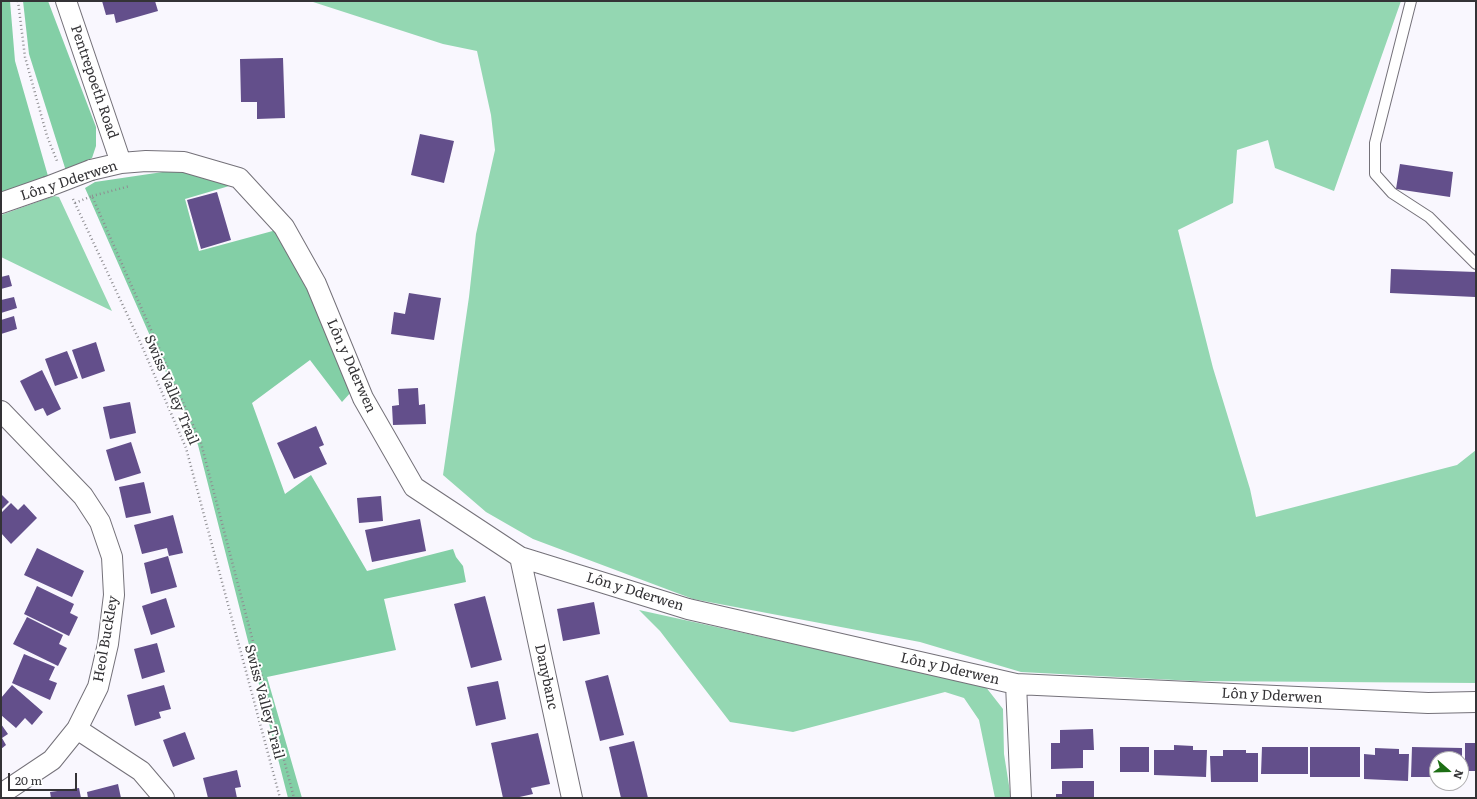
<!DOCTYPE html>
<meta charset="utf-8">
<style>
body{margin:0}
#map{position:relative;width:1477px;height:799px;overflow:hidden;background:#f9f7fe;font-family:Literata,serif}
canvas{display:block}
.frame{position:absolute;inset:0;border:2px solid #343336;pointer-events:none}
.north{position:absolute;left:1429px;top:751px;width:40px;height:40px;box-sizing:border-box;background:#fff;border:1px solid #aeadaf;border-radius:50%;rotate:110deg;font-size:11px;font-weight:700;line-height:16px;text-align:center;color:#343336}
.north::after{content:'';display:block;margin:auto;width:14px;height:18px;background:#1d6e14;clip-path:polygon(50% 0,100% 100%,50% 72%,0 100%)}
.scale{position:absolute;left:8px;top:773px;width:69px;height:18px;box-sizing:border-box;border:2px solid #343336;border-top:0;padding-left:5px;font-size:12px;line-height:14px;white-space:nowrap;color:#343336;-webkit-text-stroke:3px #fff;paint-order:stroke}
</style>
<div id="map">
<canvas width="1477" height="799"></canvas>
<div class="frame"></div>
<div class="north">N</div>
<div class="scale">20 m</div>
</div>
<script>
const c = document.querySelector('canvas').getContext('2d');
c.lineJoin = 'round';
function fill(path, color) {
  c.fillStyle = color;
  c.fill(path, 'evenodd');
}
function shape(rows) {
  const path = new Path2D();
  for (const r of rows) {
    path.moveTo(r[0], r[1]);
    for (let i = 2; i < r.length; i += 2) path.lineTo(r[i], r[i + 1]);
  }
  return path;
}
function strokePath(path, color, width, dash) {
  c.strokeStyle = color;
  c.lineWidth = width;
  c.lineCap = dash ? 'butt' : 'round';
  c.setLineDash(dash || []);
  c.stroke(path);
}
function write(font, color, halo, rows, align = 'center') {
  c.font = font + ' Literata,serif';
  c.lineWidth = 4;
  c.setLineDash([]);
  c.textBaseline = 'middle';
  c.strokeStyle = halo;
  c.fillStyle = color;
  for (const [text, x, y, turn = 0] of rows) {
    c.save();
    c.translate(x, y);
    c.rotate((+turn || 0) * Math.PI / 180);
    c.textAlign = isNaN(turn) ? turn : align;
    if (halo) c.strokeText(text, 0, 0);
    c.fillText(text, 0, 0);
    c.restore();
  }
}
fill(shape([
 [310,1,1401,1,1334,191,1275,168,1268,140,1237,150,1233,203,1178,230,1213,368,1250,489,1256,517,1457,465,1476,450,1476,683,1194,681,1021,672,920,642,693,599,533,539,486,512,443,475,469,297,476,234,495,150,491,115,477,51,443,44],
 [54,196,59,197,112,311,1,257,1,215],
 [639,610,985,686,1003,709,1004,754,1011,798,995,798,979,720,964,698,945,692,793,732,730,722,660,631]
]), '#94d7b2');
fill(shape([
 [1,1,10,1,15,61,48,176,1,195],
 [23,1,48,1,96,127,96,146,92,158,66,171,29,54],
 [183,169,236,184,185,199,199,251,280,229,315,294,352,391,342,402,310,360,252,403,285,494,311,475,367,571,453,549,456,557,463,566,466,582,384,599,396,650,267,677,302,798,288,798,198,445,85,188,95,182]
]), '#83cfa6');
fill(shape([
 [102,1,155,1,158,11,116,23,114,14,106,15],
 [283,58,285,118,257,119,257,102,241,102,240,59],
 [420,134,454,141,444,183,411,175],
 [1400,164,1453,172,1450,197,1396,189],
 [217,192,231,240,201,249,187,200],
 [1391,269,1476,272,1475,297,1390,293],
 [9,275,12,286,1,289,1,277],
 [409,293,441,298,434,340,391,334,394,312,405,314],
 [14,297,17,308,1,313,1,300],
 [14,316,17,329,1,334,1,320],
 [96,342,105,371,82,379,72,350],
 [67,351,78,378,55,386,45,359],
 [42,370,61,409,47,416,43,408,35,411,20,381],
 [418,388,419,405,425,404,426,424,393,425,392,406,399,405,398,389],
 [130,402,136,433,110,439,103,407],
 [316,426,324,445,319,447,327,464,294,479,277,443],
 [131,442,141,473,115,481,106,450],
 [144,482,151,513,126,518,119,487],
 [1,494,9,502,1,510],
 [381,496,383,521,359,523,357,498],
 [11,503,18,510,24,504,37,518,11,544,1,533,1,513],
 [173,515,183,553,169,556,167,548,142,554,134,525],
 [420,519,426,551,372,562,365,530],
 [37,548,84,571,72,597,24,575],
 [168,556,177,587,151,594,144,563],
 [37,586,74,604,70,613,78,617,69,636,24,614],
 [485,596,502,660,471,668,454,604],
 [166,598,175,627,151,635,142,606],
 [594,602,600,634,563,641,557,609],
 [27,617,63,635,59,644,67,648,58,666,13,644],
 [157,643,165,672,142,679,134,649],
 [24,654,55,667,49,680,57,683,50,700,12,683],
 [608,675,624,735,600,741,585,681],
 [498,681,506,719,476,726,467,687],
 [12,685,43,712,32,725,25,718,16,728,1,715,1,698],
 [164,685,171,709,159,712,161,718,135,726,127,695],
 [1,724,8,734,2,738,6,745,1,749],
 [1093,729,1094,750,1083,750,1083,768,1051,769,1051,743,1060,743,1060,730],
 [185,732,195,759,173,767,163,740],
 [538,733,550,784,531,788,533,794,515,798,503,798,491,743],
 [634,741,642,773,648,798,621,798,609,747],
 [1465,743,1476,743,1476,771,1465,771],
 [1174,745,1193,746,1193,750,1207,750,1206,777,1154,775,1154,750,1174,750],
 [1120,747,1149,747,1149,772,1120,772],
 [1262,747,1308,747,1308,774,1261,774],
 [1310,747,1360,747,1360,777,1310,777],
 [1412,747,1462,748,1462,767,1461,759,1437,759,1437,777,1411,777],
 [1375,748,1399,749,1399,754,1409,754,1408,781,1364,779,1364,754,1375,755],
 [1223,750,1246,750,1246,753,1258,753,1258,782,1211,782,1210,756,1223,756],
 [237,770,241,787,235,788,237,798,208,798,203,778],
 [1062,781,1094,781,1094,798,1056,798,1056,794,1062,794],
 [118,784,121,798,88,798,87,792],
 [79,788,81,798,51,798,50,792]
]), '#634f8b');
const lane = shape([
 [1411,1,1375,143,1375,174,1392,193,1429,217,1476,264]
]);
const street = shape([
 [66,1,121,163],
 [91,170,121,163,146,161,184,162,239,178,284,227,316,284,363,398,414,487,520,557,688,609,1016,684,1428,703,1476,702],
 [1,203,47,187],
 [1,411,83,496,100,522,112,557,114,595,108,644,98,687,77,729,52,760,1,794],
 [520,557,572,798],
 [1016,684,1021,798],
 [77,729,141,771,164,798]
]);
strokePath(lane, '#747179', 12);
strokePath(street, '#747179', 22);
strokePath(shape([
 [18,1,25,57,47,136,57,161],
 [92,196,130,186],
 [73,199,141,344,186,448,280,798],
 [75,203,92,196,201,443,294,798]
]), '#8e8d91', 2.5, [1, 3]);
strokePath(lane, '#fff', 10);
strokePath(street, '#fff', 20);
const streetBridge = shape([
 [47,187,91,170]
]);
strokePath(streetBridge, '#747179', 22, []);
strokePath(streetBridge, '#fff', 20);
write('14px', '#343336', '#fff', [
 ["Pentrepoeth Road",94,82,71],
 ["Lôn y Dderwen",69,181,-18],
 ["Lôn y Dderwen",351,366,66],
 ["Swiss Valley Trail",171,390,67],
 ["Lôn y Dderwen",635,592,17],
 ["Heol Buckley",106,639,-80],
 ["Lôn y Dderwen",950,669,13],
 ["Danybanc",546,677,78],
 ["Lôn y Dderwen",1272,696,3],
 ["Swiss Valley Trail",264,702,75]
]);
</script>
